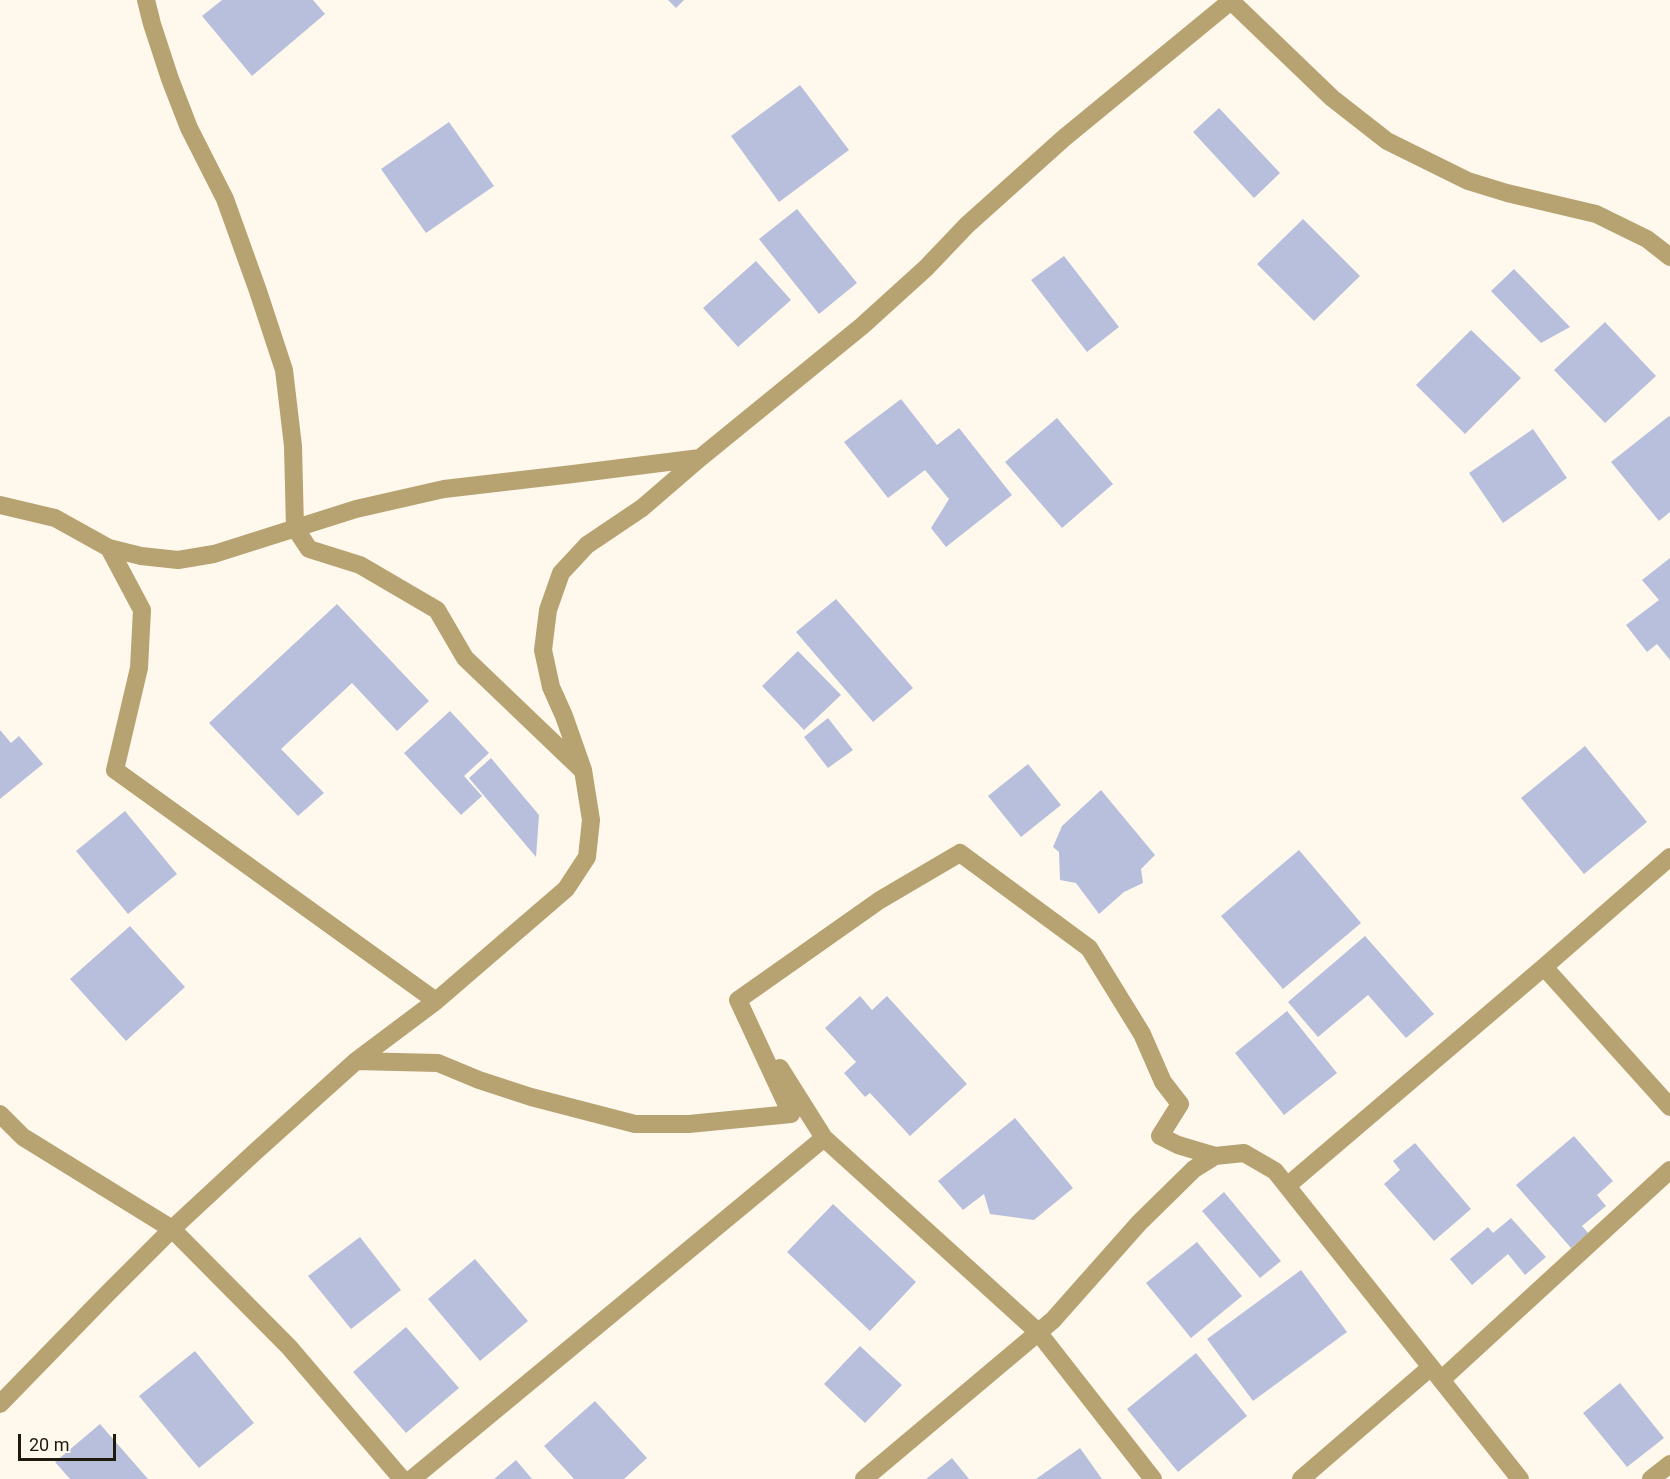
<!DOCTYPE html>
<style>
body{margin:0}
#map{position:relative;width:1670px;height:1479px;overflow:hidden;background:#fff9ed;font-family:Roboto,sans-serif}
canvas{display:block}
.scale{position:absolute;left:18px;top:1434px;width:98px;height:27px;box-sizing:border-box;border:3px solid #1e1a0e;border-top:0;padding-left:8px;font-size:18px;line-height:21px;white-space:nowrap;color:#1e1a0e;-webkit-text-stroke:4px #fff9ed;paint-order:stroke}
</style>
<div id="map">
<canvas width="1670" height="1479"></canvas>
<div class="scale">20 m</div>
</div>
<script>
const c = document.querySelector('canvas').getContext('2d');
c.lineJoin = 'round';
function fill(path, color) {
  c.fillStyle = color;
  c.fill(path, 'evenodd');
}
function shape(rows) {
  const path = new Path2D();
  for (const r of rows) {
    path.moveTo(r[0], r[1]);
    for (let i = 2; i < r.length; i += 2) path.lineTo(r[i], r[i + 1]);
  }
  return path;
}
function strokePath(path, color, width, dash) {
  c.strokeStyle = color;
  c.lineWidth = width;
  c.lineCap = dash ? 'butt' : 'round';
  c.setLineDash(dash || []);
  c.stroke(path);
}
fill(shape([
 [222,0,313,0,325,14,252,76,202,16],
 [668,0,684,0,676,8],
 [800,85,849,150,779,202,731,136],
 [1219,108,1280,173,1254,198,1193,132],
 [449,122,494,186,426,233,381,169],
 [797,209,857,283,819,314,759,239],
 [1303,219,1360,276,1314,321,1257,264],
 [1064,256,1119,327,1087,352,1031,280],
 [756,261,791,300,738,347,703,308],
 [1514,269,1570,327,1541,343,1491,291],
 [1605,322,1656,376,1605,423,1554,370],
 [1471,330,1521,378,1465,434,1416,385],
 [901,399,937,445,959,428,1012,495,946,547,931,528,949,499,925,470,888,498,844,442],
 [1669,416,1670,417,1670,512,1659,521,1611,462],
 [1057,418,1113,484,1062,528,1005,462],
 [1533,429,1567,478,1503,523,1469,473],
 [1670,558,1670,660,1657,644,1647,652,1626,625,1659,600,1642,580],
 [836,599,913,688,873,722,796,632],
 [337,604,429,701,397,731,352,683,281,749,324,793,298,816,209,723],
 [798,651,841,695,804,730,762,686],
 [450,711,489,753,464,776,482,796,461,815,404,753],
 [828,718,853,750,828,768,804,737],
 [0,730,11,743,19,736,43,764,0,799],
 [1585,746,1647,822,1584,874,1521,798],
 [491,758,539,815,536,857,469,778],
 [1028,764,1061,805,1021,837,988,796],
 [1101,790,1155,855,1141,869,1143,883,1124,892,1099,914,1076,883,1060,880,1059,852,1053,847,1062,826],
 [125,811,177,874,128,914,76,851],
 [1299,850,1361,923,1283,989,1221,916],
 [130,926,185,987,126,1041,70,979],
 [1365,936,1434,1014,1406,1038,1368,995,1318,1037,1288,1002],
 [860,996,872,1010,887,996,967,1084,910,1136,870,1093,865,1097,844,1073,856,1062,825,1028],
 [1287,1011,1337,1073,1284,1115,1235,1053],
 [1015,1118,1073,1188,1034,1220,990,1214,984,1194,963,1210,938,1181],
 [1574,1136,1613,1181,1597,1195,1606,1206,1582,1226,1588,1233,1571,1248,1516,1185],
 [1415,1143,1471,1209,1434,1241,1384,1184,1400,1170,1393,1161],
 [1224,1192,1281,1261,1260,1278,1202,1211],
 [833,1204,916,1282,870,1331,787,1252],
 [1511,1218,1546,1257,1525,1275,1508,1254,1472,1285,1450,1259,1488,1227,1493,1233],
 [360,1237,401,1290,351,1329,308,1276],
 [1197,1242,1242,1296,1191,1338,1146,1283],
 [475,1259,528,1321,480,1361,428,1299],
 [1301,1270,1347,1332,1253,1401,1207,1339],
 [406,1327,459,1388,406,1433,353,1372],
 [860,1346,902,1385,865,1423,824,1384],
 [195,1351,254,1423,199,1468,139,1396],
 [1196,1353,1247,1416,1178,1472,1127,1409],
 [1620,1383,1664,1438,1627,1467,1583,1413],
 [595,1401,647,1458,624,1479,574,1479,544,1446],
 [100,1424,148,1479,70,1479,55,1462],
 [1080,1448,1102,1479,1036,1479],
 [952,1458,969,1479,926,1479],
 [516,1460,532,1479,494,1479]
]), '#b7bfdc');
strokePath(shape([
 [146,0,152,24,170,79,189,128,225,199,258,291,284,370,293,446,295,528,309,549,360,565,437,610,465,658,581,769],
 [1231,1,1332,98,1387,141,1468,181,1507,193,1596,214,1647,239,1670,257],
 [0,505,55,518,109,548,141,556,178,560,214,554,356,509,444,489,573,474,700,458],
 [109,548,142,610,139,668,115,770,436,1001,566,889,587,857,591,820,583,770,564,716,551,687,543,650,548,610,561,573,587,545,642,508,700,458,862,326,926,268,967,225,1064,138,1232,0],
 [1544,967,1670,1107],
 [356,1061,438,1063,479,1080,531,1097,635,1124,689,1124,791,1114,738,1000,880,900,960,853,1089,948,1142,1034,1163,1082,1180,1104,1160,1136,1178,1145,1215,1156],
 [780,1068,824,1138,1038,1332,1153,1479],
 [0,1114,23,1137,172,1229,289,1347,402,1479],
 [1287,1186,1544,967,1670,857],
 [1441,1380,1670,1170],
 [0,1404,107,1294,172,1229,255,1152,356,1061,436,1001],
 [412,1479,824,1138],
 [864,1479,1053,1320,1139,1223,1194,1169,1215,1156,1244,1153,1275,1171,1520,1479],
 [1301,1479,1431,1367],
 [1651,1479,1670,1464]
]), '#b7a271', 18);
</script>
